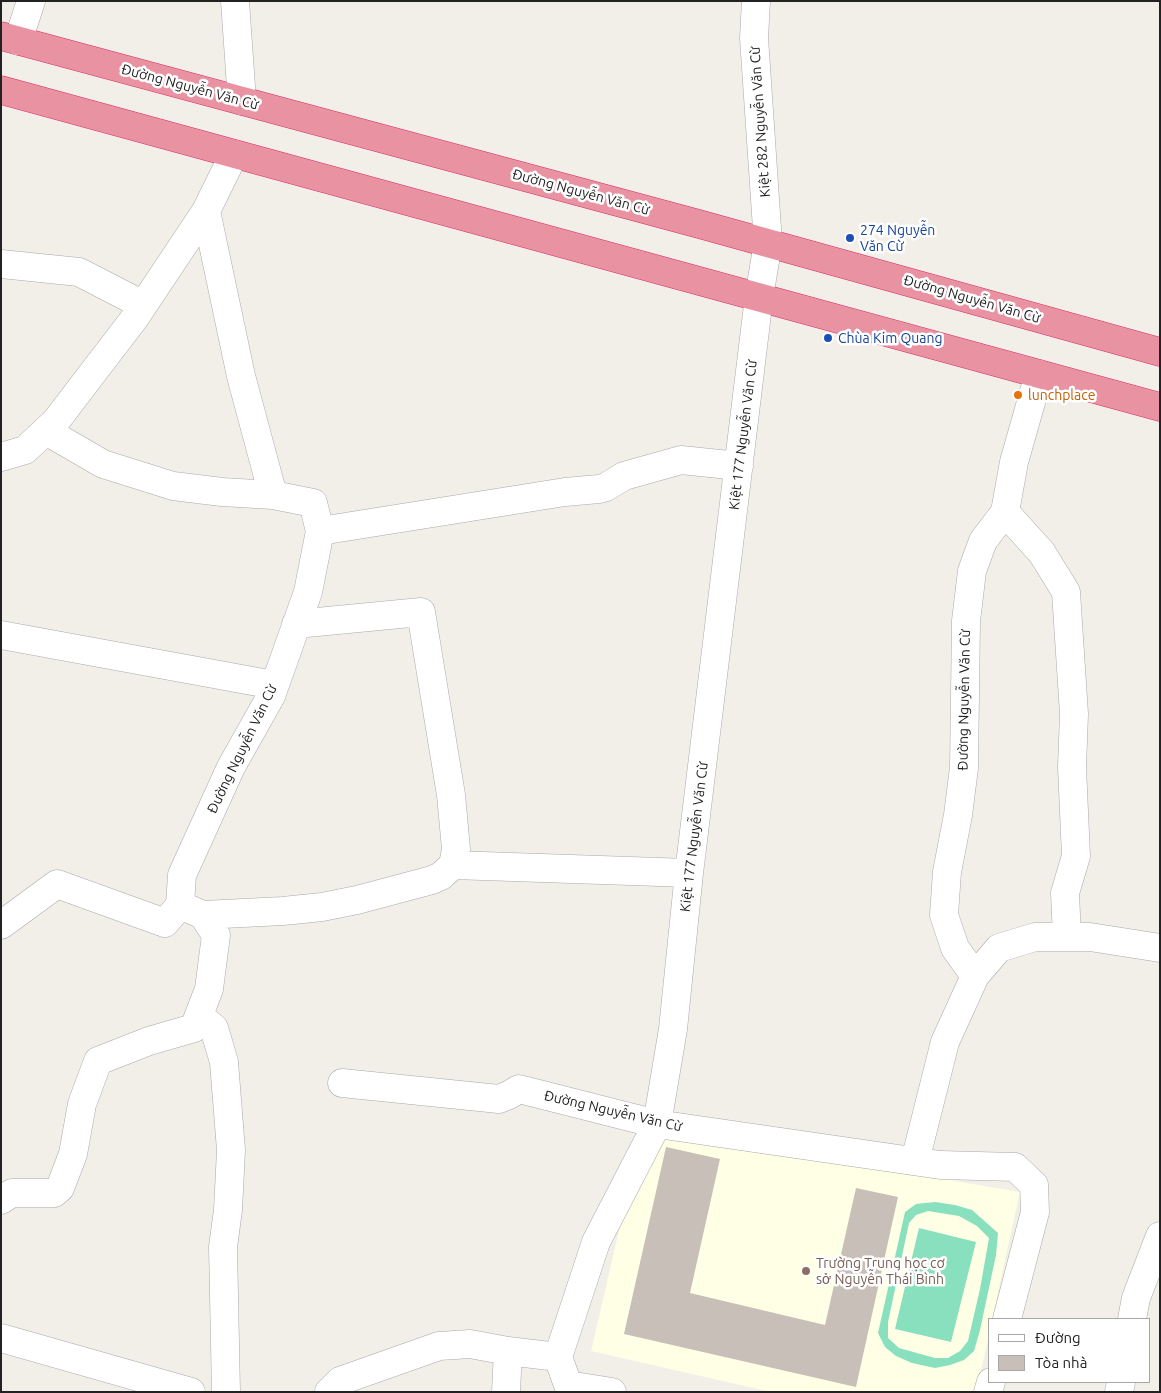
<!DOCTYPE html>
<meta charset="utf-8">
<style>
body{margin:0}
#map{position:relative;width:1161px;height:1393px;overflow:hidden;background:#f2efe9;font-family:Ubuntu,sans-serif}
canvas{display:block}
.frame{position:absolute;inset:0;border:2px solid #222;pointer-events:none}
.legend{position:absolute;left:988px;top:1318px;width:162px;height:65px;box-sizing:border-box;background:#fff;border:1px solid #a7a7a7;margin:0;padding:6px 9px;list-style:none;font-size:15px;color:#222}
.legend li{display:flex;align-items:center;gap:10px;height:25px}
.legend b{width:25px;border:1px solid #a7a7a7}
</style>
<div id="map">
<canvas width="1161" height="1393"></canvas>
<div class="frame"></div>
<ul class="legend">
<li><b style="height:6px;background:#fff"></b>Đường</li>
<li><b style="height:14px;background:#c7bfb8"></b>Tòa nhà</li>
</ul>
</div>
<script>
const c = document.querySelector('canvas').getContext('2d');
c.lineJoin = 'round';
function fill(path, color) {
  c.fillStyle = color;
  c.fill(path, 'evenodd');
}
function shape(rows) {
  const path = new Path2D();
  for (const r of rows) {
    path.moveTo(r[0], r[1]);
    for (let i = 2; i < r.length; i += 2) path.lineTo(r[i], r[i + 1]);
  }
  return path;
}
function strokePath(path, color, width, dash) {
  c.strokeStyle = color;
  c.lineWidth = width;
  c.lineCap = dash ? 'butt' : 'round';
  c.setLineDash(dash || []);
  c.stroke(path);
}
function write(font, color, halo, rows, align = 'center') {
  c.font = font + ' Ubuntu,sans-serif';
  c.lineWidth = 5;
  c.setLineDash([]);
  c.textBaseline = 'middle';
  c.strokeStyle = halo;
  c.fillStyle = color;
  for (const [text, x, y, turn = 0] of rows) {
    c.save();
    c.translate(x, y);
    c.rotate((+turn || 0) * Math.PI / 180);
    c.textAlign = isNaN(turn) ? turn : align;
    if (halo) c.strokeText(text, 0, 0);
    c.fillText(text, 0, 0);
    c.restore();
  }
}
fill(shape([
 [665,1132,1020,1192,992,1319,990,1319,990,1331,976,1392,771,1392,591,1351,621,1222]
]), '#ffffe5');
fill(shape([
 [935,1202,955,1205,972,1210,998,1233,996,1255,980,1330,974,1351,964,1360,950,1365,935,1368,912,1363,896,1356,885,1347,878,1333,905,1212,916,1204],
 [928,1211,959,1216,977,1226,989,1238,980,1289,968,1341,960,1351,948,1358,935,1358,899,1348,888,1338,888,1322,909,1223,916,1215],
 [919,1228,976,1242,951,1342,895,1329]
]), '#88e0be');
fill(shape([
 [666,1147,720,1159,690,1293,825,1325,856,1188,898,1197,856,1387,624,1334]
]), '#c7bfb8');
const minor = shape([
 [235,1,242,101],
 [18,41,31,1],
 [206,211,241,376,273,495],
 [1,264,79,272,143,305],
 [1,457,25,450,56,421,88,379,134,319,206,211,234,154],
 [1005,512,1042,553,1066,592,1074,714,1072,767,1076,856,1065,893,1067,937],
 [320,531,565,492,599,489,606,487,624,476,681,460,739,466],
 [1,635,274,685],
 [453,865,689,873],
 [203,915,283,911,322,907,357,900,432,880,441,876,453,865,456,849,451,795,421,612,296,624],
 [1,925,57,884,165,923,180,905],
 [975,976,955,948,944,915,947,872,958,815,964,768,966,621,972,571,983,541,1005,512,1014,462,1039,374],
 [199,1016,214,1028,224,1062,231,1150,228,1210,223,1247,226,1392],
 [342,1083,499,1099,509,1095,519,1089,657,1124,940,1165,1015,1167,1034,1185,1035,1212,1007,1319],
 [915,1161,945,1042,975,976,999,948,1035,937,1090,937,1160,948],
 [1,1200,12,1193,54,1193,60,1188,73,1154,82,1104,98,1061,149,1041,194,1028,209,989,216,935,203,915,180,905,182,875,231,767,271,696,308,592,320,531,313,503,273,495,222,492,173,486,103,464,46,431],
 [1132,1319,1136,1298,1160,1236],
 [1,1338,191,1392],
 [558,1357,596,1242,657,1124,673,1029,689,873,759,297,768,243,754,38,756,1],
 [558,1357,568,1385,612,1392],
 [329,1392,340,1381,439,1346,470,1344,508,1351,558,1357],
 [506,1392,508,1351],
 [988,1392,991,1382],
 [1119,1392,1121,1382]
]);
const highway = shape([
 [1,36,699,224,1160,352],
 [1,90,1160,407]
]);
strokePath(minor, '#a9a9a9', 29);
strokePath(highway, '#dc2a67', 29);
strokePath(minor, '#fff', 28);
strokePath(highway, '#e892a2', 28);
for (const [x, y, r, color] of [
 [850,238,5,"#1a4fb4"],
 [828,338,5,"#1a4fb4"],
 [1018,395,5,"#e8710a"],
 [806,1271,5,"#8d6e63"]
]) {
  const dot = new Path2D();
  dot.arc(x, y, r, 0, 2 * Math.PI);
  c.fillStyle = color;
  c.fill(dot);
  strokePath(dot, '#fff', 2);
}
write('14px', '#222', '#fff', [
 ["Đường Nguyễn Văn Cừ",190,87,15],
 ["Kiệt 282 Nguyễn Văn Cừ",760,122,-94],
 ["Đường Nguyễn Văn Cừ",581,192,15],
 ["Đường Nguyễn Văn Cừ",972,299,16],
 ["Kiệt 177 Nguyễn Văn Cừ",743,435,-83],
 ["Đường Nguyễn Văn Cừ",964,700,-89],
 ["Đường Nguyễn Văn Cừ",242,749,-64],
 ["Kiệt 177 Nguyễn Văn Cừ",694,837,-83],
 ["Đường Nguyễn Văn Cừ",613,1111,13]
]);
write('14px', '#164399', '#fff', [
 ["274 Nguyễn",860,230],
 ["Văn Cừ",860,246],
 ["Chùa Kim Quang",838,338]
], 'left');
write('14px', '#c56008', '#fff', [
 ["lunchplace",1028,395]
], 'left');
write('14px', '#785e54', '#fff', [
 ["Trường Trung học cơ",816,1263],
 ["sở Nguyễn Thái Bình",816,1279]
], 'left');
</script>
